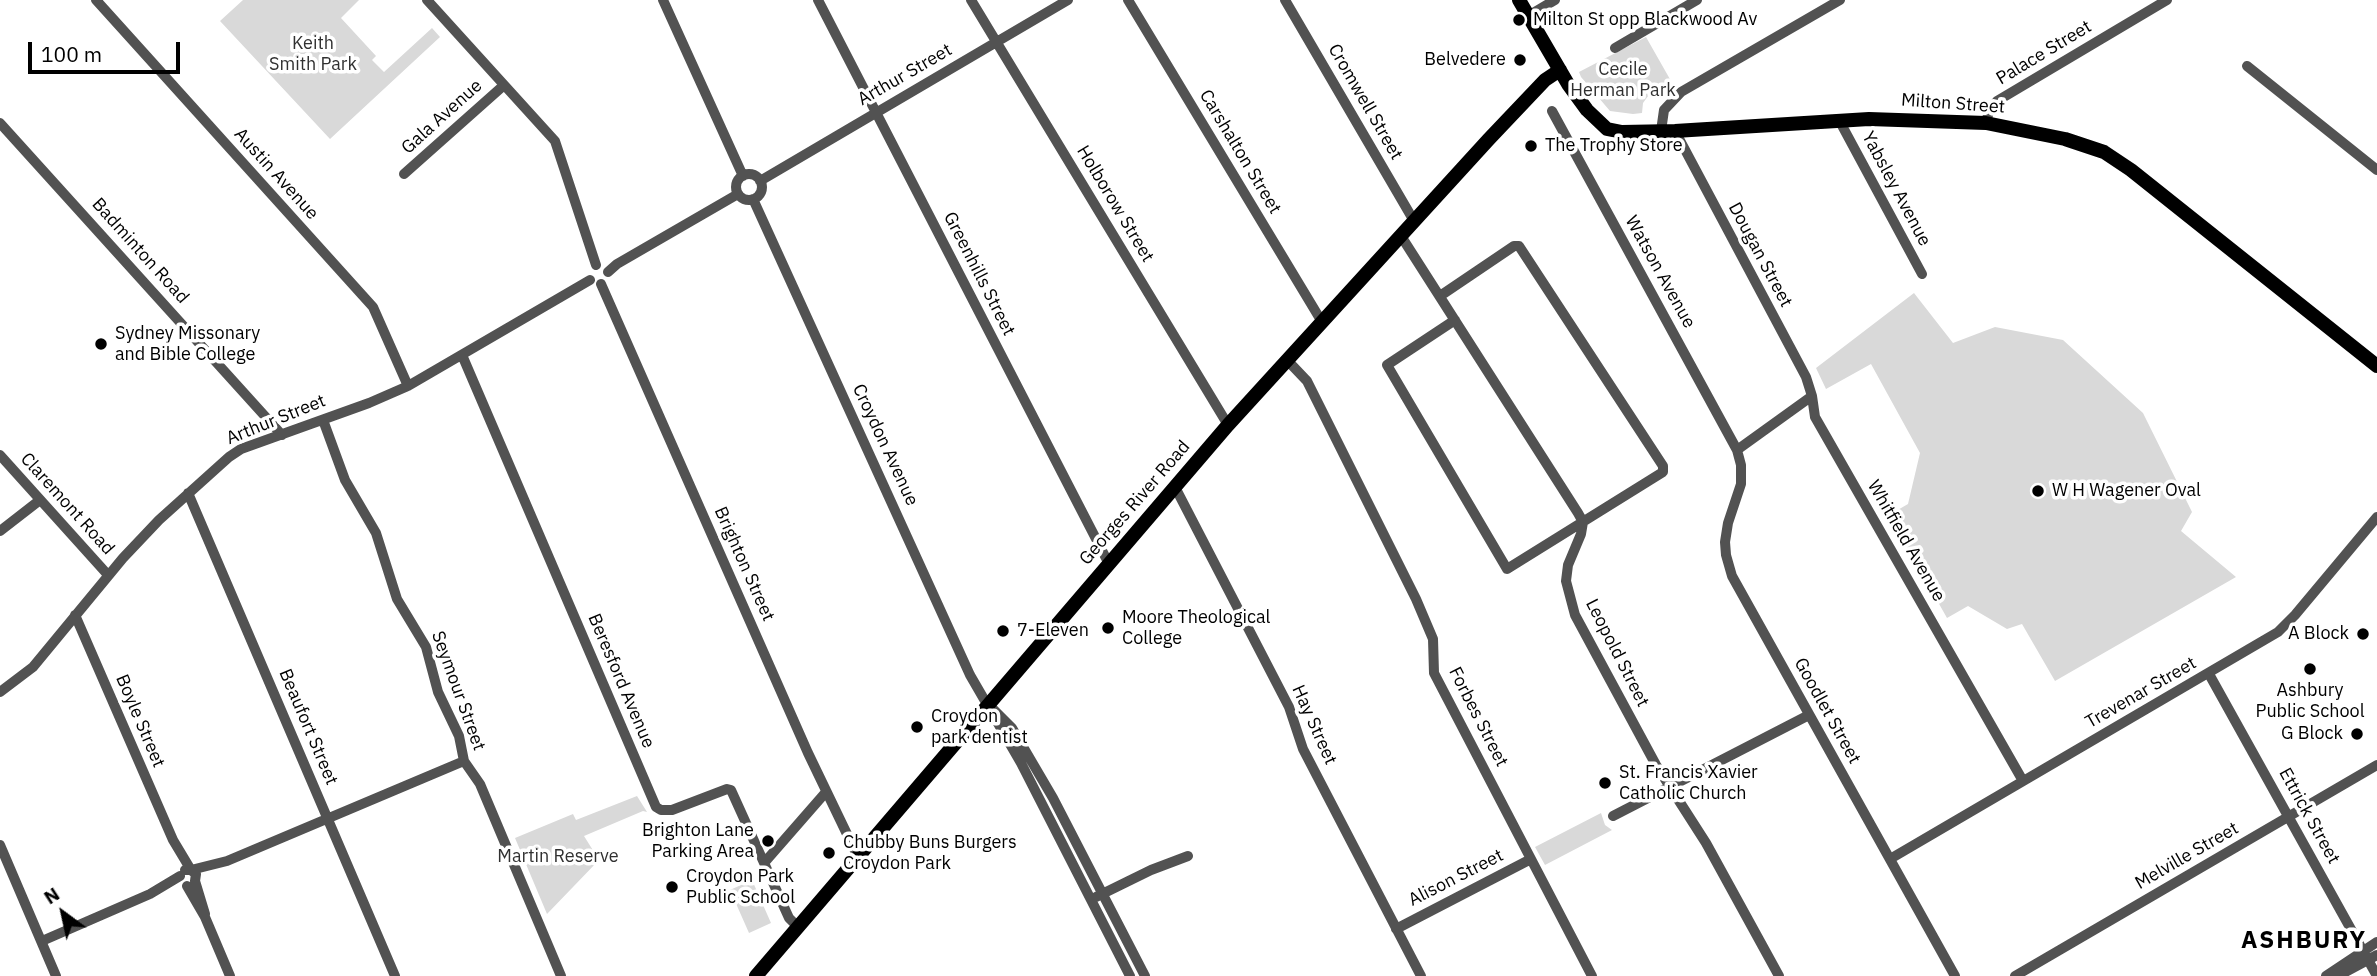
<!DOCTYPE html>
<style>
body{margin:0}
#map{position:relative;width:2377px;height:976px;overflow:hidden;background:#fff;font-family:"IBM Plex Sans",sans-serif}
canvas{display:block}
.north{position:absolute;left:28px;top:878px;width:70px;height:70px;-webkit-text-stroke:5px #fff;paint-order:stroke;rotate:327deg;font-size:19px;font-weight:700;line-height:28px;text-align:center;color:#000}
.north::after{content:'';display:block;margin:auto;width:24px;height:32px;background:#000;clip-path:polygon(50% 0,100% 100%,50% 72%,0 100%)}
.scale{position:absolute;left:28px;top:42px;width:152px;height:32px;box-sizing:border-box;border:4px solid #000;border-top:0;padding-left:9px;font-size:21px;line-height:24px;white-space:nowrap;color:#000;-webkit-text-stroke:5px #fff;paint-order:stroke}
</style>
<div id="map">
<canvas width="2377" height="976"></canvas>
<div class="north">N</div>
<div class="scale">100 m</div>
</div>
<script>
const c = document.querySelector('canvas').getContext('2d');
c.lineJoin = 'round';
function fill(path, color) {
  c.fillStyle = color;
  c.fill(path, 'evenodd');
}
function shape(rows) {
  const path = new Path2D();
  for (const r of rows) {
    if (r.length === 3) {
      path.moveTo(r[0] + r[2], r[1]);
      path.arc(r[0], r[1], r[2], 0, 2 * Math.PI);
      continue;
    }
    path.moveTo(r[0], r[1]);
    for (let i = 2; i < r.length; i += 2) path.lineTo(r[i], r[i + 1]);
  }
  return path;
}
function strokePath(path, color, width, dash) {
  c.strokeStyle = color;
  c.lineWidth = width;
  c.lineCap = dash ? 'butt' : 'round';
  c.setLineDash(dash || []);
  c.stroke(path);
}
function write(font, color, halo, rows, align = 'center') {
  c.font = font + ' "IBM Plex Sans",sans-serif';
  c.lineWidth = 7;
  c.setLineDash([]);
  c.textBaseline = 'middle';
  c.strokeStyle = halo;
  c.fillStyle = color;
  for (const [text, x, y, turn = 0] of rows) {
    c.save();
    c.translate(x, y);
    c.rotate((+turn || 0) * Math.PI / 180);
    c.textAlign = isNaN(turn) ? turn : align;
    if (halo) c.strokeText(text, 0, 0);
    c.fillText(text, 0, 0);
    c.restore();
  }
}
fill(shape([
 [243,0,359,0,341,18,376,56,372,60,384,72,432,28,440,37,330,139,220,21],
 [1646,37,1671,81,1651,92,1643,103,1642,113,1633,114,1610,111,1581,77,1579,72],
 [1914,293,1953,343,1995,327,2063,340,2143,413,2192,512,2181,531,2236,577,2055,681,2022,624,2007,629,1968,606,1947,618,1889,515,1908,504,1920,453,1871,364,1826,389,1816,368],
 [637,796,647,812,643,811,584,836,599,860,547,914,515,838,573,814,576,820],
 [1601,813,1605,825,1612,830,1545,865,1535,847],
 [752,880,771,923,749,933,730,890]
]), '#d9d9d9');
strokePath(shape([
 [96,0,373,307,408,386],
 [427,0,555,141,596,265],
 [663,0,743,176],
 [818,0,1109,564],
 [971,0,1228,425],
 [1128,0,1322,322],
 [1285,0,1414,221],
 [1528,16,1555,0],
 [1615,48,1697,0],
 [2247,66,2377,170],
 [1552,111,1737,450,1741,465,1741,484,1728,523,1725,542,1726,555,1732,576,1955,976],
 [1839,120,1922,274],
 [0,123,282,435],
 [1986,123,1989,111,1997,101,2167,0],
 [1661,131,1664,110,1681,92,1840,0],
 [1675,131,1806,377,1812,396],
 [404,174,503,86],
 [749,187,13],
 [760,181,1068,0],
 [753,199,970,675,1021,763,1130,976],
 [1401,236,1578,513,1583,522,1581,534,1568,565,1566,581,1575,615,1656,765,1706,843,1779,976],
 [608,272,617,264,738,194],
 [601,284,808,753,858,857],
 [1440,296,1514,246,1519,246,1663,466,1663,472,1507,569,1387,365,1455,320],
 [462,355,656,807,661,810,672,810,727,789,731,790,789,918,798,927],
 [1287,360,1307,381,1416,599,1433,639,1434,673,1592,976],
 [323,420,345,480,376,533,397,599,426,647,438,692,459,736,464,761,480,784,561,976],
 [1737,450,1812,396,1815,417,2023,781],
 [0,455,108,575],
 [1175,487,1289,707,1303,749,1421,976],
 [188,493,395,976],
 [0,531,40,500],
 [75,615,173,840,191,870],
 [2209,674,2377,976],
 [0,692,33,667,123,558,159,520,229,457,241,449,369,403,408,386,590,280],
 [990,706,1012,728,1053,798,1145,976],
 [1613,816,1809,715],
 [0,845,56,976],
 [1890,859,2278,632,2295,615,2377,517],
 [764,863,826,792],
 [185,870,191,870,196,874,195,881,205,914],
 [191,870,227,861,464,761],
 [187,886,205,917,230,976],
 [1096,897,1151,870,1188,856],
 [1396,929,1531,859],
 [42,941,150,894,180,876],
 [2015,976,2377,765],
 [2326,976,2377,942],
 [2338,976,2377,955]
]), '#525252', 10);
strokePath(shape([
 [1519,0,1568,84,1587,110,1607,129,1622,132,1675,131,1869,119,1986,123,2065,139,2104,152,2131,170,2377,366],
 [756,976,1228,425,1489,139,1545,80,1560,70]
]), '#000', 14);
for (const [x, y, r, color] of [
 [1519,20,7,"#000"],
 [1520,60,7,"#000"],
 [1531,146,7,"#000"],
 [101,344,7,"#000"],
 [2038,491,7,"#000"],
 [1108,628,7,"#000"],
 [1003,631,7,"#000"],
 [2363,634,7,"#000"],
 [2310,669,7,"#000"],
 [917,727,7,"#000"],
 [2357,734,7,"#000"],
 [1605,783,7,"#000"],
 [768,841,7,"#000"],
 [829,853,7,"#000"],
 [672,887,7,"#000"]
]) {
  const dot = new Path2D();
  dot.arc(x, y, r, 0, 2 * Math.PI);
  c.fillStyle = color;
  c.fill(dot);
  strokePath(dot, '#fff', 2.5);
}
write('18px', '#000', '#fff', [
 ["Milton St opp Blackwood Av",1533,20],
 ["Belvedere",1506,60,"right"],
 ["The Trophy Store",1545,146],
 ["Sydney Missonary",115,334],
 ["and Bible College",115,355],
 ["W H Wagener Oval",2052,491],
 ["Moore Theological",1122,618],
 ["College",1122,639],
 ["7-Eleven",1017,631],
 ["A Block",2349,634,"right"],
 ["Ashbury",2310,691,"center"],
 ["Public School",2310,712,"center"],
 ["Croydon",931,717],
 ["park dentist",931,738],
 ["G Block",2343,734,"right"],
 ["St. Francis Xavier",1619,773],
 ["Catholic Church",1619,794],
 ["Brighton Lane",754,831,"right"],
 ["Parking Area",754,852,"right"],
 ["Chubby Buns Burgers",843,843],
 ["Croydon Park",843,864],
 ["Croydon Park",686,877],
 ["Public School",686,898]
], 'left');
write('18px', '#303030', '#fff', [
 ["Keith",313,44],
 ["Smith Park",313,65],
 ["Cecile",1623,70],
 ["Herman Park",1623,91],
 ["Martin Reserve",558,857]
]);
write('18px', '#000', '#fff', [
 ["Palace Street",2044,53,-31],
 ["Arthur Street",905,75,-30],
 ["Cromwell Street",1365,102,60],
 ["Milton Street",1953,104,4],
 ["Gala Avenue",442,117,-42],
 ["Carshalton Street",1240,152,59],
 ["Austin Avenue",276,174,48],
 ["Yabsley Avenue",1896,189,62],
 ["Holborow Street",1115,204,59],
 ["Badminton Road",140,251,48],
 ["Dougan Street",1760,255,62],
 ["Watson Avenue",1660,272,61],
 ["Greenhills Street",979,274,63],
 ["Arthur Street",276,420,-22],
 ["Croydon Avenue",885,445,65],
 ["Georges River Road",1135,503,-49],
 ["Claremont Road",67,504,48],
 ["Whitfield Avenue",1906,541,60],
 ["Brighton Street",744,564,66],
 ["Leopold Street",1617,653,63],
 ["Beresford Avenue",621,681,67],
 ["Seymour Street",458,691,70],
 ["Trevenar Street",2141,693,-30],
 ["Goodlet Street",1827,711,61],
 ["Forbes Street",1478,717,63],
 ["Boyle Street",140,721,67],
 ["Hay Street",1314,725,66],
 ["Beaufort Street",308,727,67],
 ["Ettrick Street",2309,816,61],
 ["Melville Street",2187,856,-30],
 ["Alison Street",1456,878,-27]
]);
c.letterSpacing = '2px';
write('bold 24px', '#000', '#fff', [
 ["ASHBURY",2304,941]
]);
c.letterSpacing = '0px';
</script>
